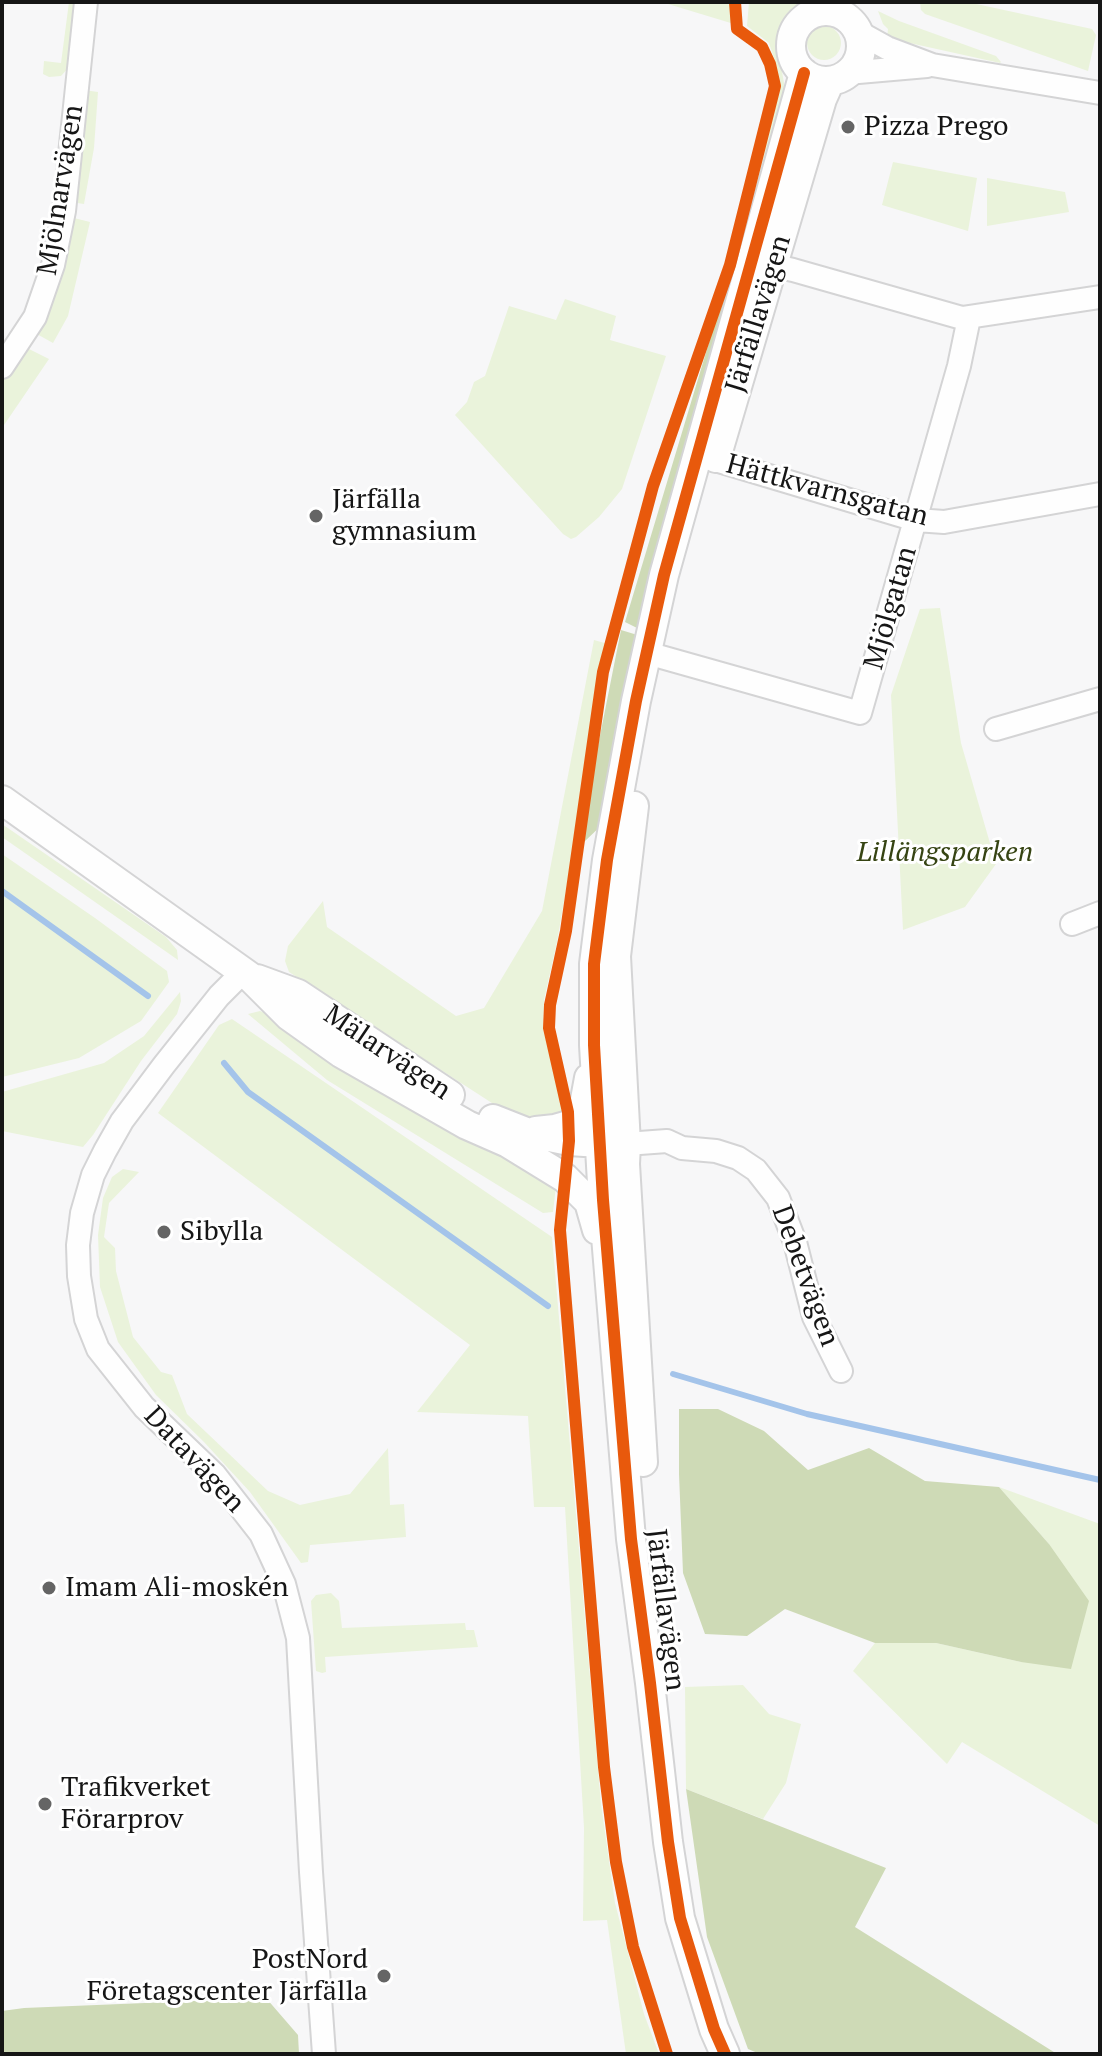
<!DOCTYPE html>
<meta charset="utf-8">
<style>
body{margin:0}
#map{position:relative;width:1102px;height:2056px;overflow:hidden;background:#f7f7f8;font-family:"PT Serif",serif}
canvas{display:block}
.frame{position:absolute;inset:0;border:4px solid #161616;pointer-events:none}
</style>
<div id="map">
<canvas width="1102" height="2056"></canvas>
<div class="frame"></div>
</div>
<script>
const c = document.querySelector('canvas').getContext('2d');
c.lineJoin = 'round';
function fill(path, color) {
  c.fillStyle = color;
  c.fill(path, 'evenodd');
}
function shape(rows) {
  const path = new Path2D();
  for (const r of rows) {
    if (r.length === 3) {
      path.moveTo(r[0] + r[2], r[1]);
      path.arc(r[0], r[1], r[2], 0, 2 * Math.PI);
      continue;
    }
    path.moveTo(r[0], r[1]);
    for (let i = 2; i < r.length; i += 2) path.lineTo(r[i], r[i + 1]);
  }
  return path;
}
function strokePath(path, color, width, dash) {
  c.strokeStyle = color;
  c.lineWidth = width;
  c.lineCap = dash ? 'butt' : 'round';
  c.setLineDash(dash || []);
  c.stroke(path);
}
function write(font, color, halo, rows, align = 'center') {
  c.font = font + ' "PT Serif",serif';
  c.lineWidth = 6;
  c.setLineDash([]);
  c.textBaseline = 'middle';
  c.strokeStyle = halo;
  c.fillStyle = color;
  for (const [text, x, y, turn = 0] of rows) {
    c.save();
    c.translate(x, y);
    c.rotate((+turn || 0) * Math.PI / 180);
    c.textAlign = isNaN(turn) ? turn : align;
    if (halo) c.strokeText(text, 0, 0);
    c.fillText(text, 0, 0);
    c.restore();
  }
}
fill(shape([
 [69,2,79,2,70,66,61,76,49,77,43,74,44,61,61,63],
 [676,2,731,2,734,24,668,4],
 [749,2,801,2,782,21,777,42,786,95,758,207,748,204,777,101,778,84,776,64,769,43,747,26],
 [920,2,967,2,1092,29,1096,35,1088,71,925,14,921,10],
 [878,11,899,21,996,56,1001,62,1000,63,887,38,888,29,883,24],
 [824,43,17],
 [84,90,98,92,94,148,84,204,71,202],
 [893,162,977,178,968,231,882,205],
 [987,178,1065,192,1069,212,987,226],
 [74,218,90,222,68,316,53,343,35,333,56,294],
 [565,299,616,316,610,340,666,356,622,489,599,517,576,537,571,539,563,534,455,415,467,402,474,382,485,376,509,306,556,320],
 [27,348,49,359,2,428,2,381],
 [940,608,961,743,996,864,965,907,903,930,891,695,920,609],
 [594,640,608,644,557,942,544,1000,543,1029,565,1115,549,1122,509,1114,289,972,285,961,288,946,323,901,327,927,456,1016,484,1008,542,911],
 [2,824,166,937,177,950,178,960,2,837],
 [2,854,95,918,167,971,169,982,141,1021,79,1058,2,1077],
 [180,992,181,1001,177,1014,141,1061,93,1135,83,1147,2,1131,2,1092,104,1063,144,1036],
 [260,1011,276,1017,519,1159,556,1186,553,1212,543,1213,327,1080,248,1014],
 [232,1019,552,1237,601,1804,615,1903,644,2014,659,2054,626,2054,607,1920,583,1921,584,1828,565,1507,534,1507,528,1416,417,1412,470,1345,158,1113,219,1025],
 [123,1169,139,1172,109,1203,104,1237,115,1248,116,1271,133,1337,161,1372,172,1375,187,1414,268,1491,300,1505,350,1494,388,1448,390,1505,404,1504,406,1537,310,1545,308,1562,301,1563,250,1492,204,1442,156,1395,118,1342,100,1287,98,1235,103,1198,112,1177],
 [999,1487,1100,1524,1100,1826,962,1742,947,1764,853,1671,875,1643,936,1643,1021,1662,1049,1544],
 [331,1593,339,1601,342,1628,465,1623,466,1630,474,1630,478,1647,325,1657,326,1672,322,1673,316,1671,311,1601,316,1595],
 [743,1685,769,1714,801,1724,786,1783,763,1819,686,1789,685,1687]
]), '#eaf3db');
fill(shape([
 [744,226,758,228,645,632,625,622],
 [621,630,644,637,604,823,584,842,589,791],
 [679,1409,718,1409,764,1431,808,1470,869,1448,925,1481,999,1487,1049,1544,1089,1601,1071,1669,1021,1662,936,1643,875,1643,785,1609,747,1636,705,1634,683,1573,679,1474],
 [686,1789,886,1868,855,1927,1057,2054,760,2054,748,2049,707,1937],
 [266,1998,298,2035,299,2054,2,2054,2,2011,24,2008]
]), '#cedab6');
strokePath(shape([
 [2,891,148,996],
 [224,1063,248,1092,548,1306],
 [673,1374,807,1414,1100,1480]
]), '#a4c4ea', 6);
const minor = shape([
 [858,32,887,48,932,65,1100,93],
 [847,73,927,66],
 [758,262,793,270,962,318,1100,297],
 [2,367,35,317,53,265,64,211,86,2],
 [702,456,916,520,944,522,1100,494],
 [647,653,860,713,959,366,969,318],
 [996,729,1100,699],
 [1072,924,1100,913],
 [243,972,219,996,164,1065,122,1121,105,1151,93,1175,82,1213,78,1245,79,1276,86,1319,98,1349,144,1407,215,1475,261,1534,284,1584,298,1638,311,1872,324,2054],
 [626,1144,667,1141,682,1148,716,1151,738,1158,756,1170,778,1198,795,1242,814,1317,841,1371]
]);
const tertiary = shape([
 [826,46,35],
 [716,458,822,99,830,81],
 [2,800,249,976,289,1016,341,1053,467,1125,508,1143,565,1178,589,1202,597,1230],
 [634,806,616,956,626,1144,625,1164,643,1462],
 [257,979,298,994,450,1095],
 [493,1119,526,1132,569,1141,616,1144],
 [536,1131,555,1129,569,1125,579,1115,584,1105,589,1078],
 [725,2054,714,2029,680,1918,668,1842,650,1683,631,1539,603,1200,594,1045,594,964,607,860,636,701,664,575,804,73]
]);
strokePath(minor, '#d4d4d5', 26);
strokePath(tertiary, '#d4d4d5', 32);
strokePath(minor, '#fefefe', 22);
strokePath(tertiary, '#fefefe', 28);
strokePath(shape([
 [667,2054,633,1947,616,1862,604,1767,560,1230,569,1141,568,1112,549,1028,550,1005,566,931,603,672,653,486,730,265,775,86,770,64,762,47,737,29,735,2],
 [725,2054,714,2029,680,1918,668,1842,650,1683,631,1539,603,1200,594,1045,594,964,607,860,636,701,664,575,804,73]
]), '#e8590c', 12);
for (const [x, y, r, color] of [
 [848,127,8,"#656565"],
 [316,516,8,"#656565"],
 [164,1232,8,"#656565"],
 [49,1588,8,"#656565"],
 [45,1804,8,"#656565"],
 [384,1976,8,"#656565"]
]) {
  const dot = new Path2D();
  dot.arc(x, y, r, 0, 2 * Math.PI);
  c.fillStyle = color;
  c.fill(dot);
  strokePath(dot, '#fff', 3);
}
write('28px', '#161616', '#fff', [
 ["Pizza Prego",864,127],
 ["Järfälla",332,500],
 ["gymnasium",332,532],
 ["Sibylla",180,1232],
 ["Imam Ali-moskén",65,1588],
 ["Trafikverket",61,1788],
 ["Förarprov",61,1820],
 ["PostNord",368,1960,"right"],
 ["Företagscenter Järfälla",368,1992,"right"]
], 'left');
write('28px', '#161616', '#fff', [
 ["Mjölnarvägen",61,190,-81],
 ["Järfällavägen",759,314,-73],
 ["Hättkvarnsgatan",827,491,15],
 ["Mjölgatan",891,608,-74],
 ["Mälarvägen",387,1053,34],
 ["Debetvägen",805,1276,70],
 ["Datavägen",194,1460,47],
 ["Järfällavägen",665,1610,83]
]);
write('italic 28px', '#364413', '#fff', [
 ["Lillängsparken",945,853]
]);
</script>
